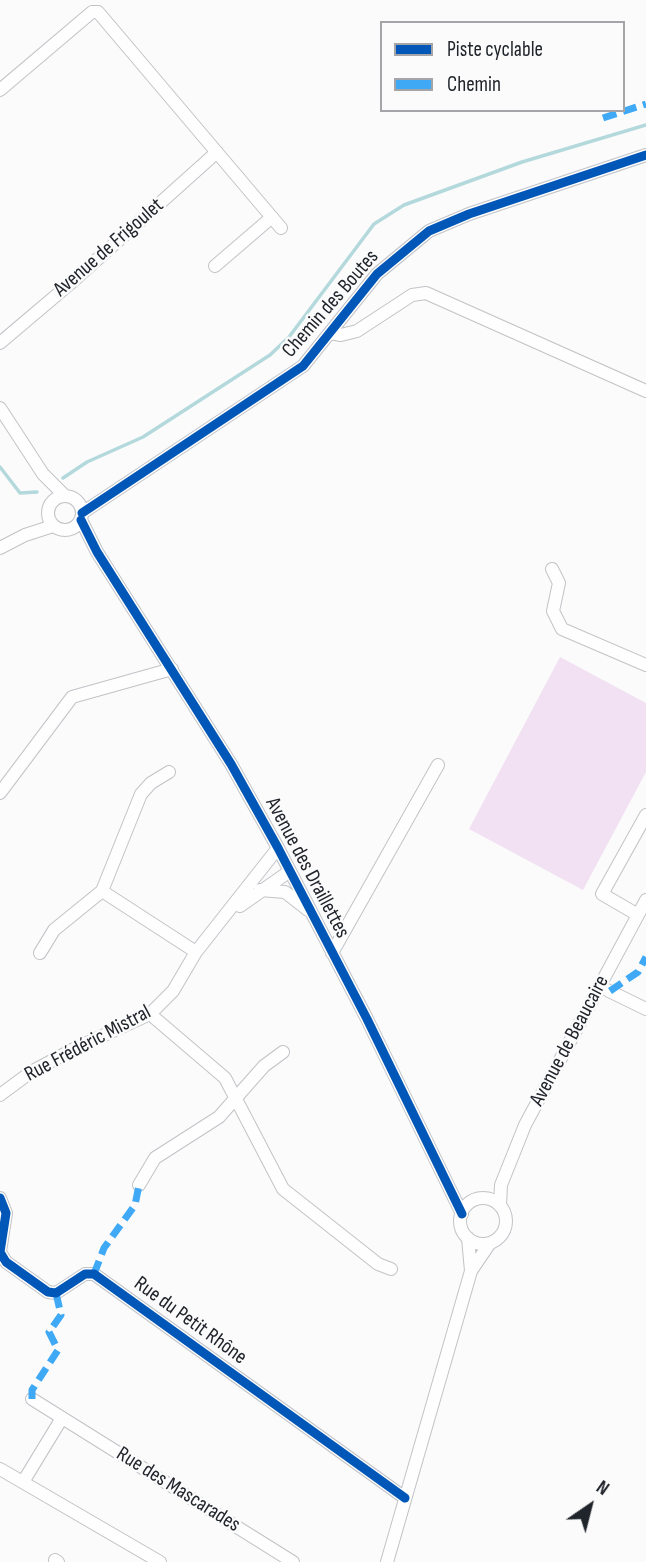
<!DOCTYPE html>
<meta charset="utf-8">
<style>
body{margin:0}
#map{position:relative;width:646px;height:1562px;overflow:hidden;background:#fbfbfb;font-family:"Sofia Sans Condensed",sans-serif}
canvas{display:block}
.legend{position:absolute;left:380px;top:21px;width:245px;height:91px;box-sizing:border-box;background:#fbfbfb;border:2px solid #a3a5a8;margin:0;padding:9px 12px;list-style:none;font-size:21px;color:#20242b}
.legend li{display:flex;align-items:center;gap:14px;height:35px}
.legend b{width:35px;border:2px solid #a3a5a8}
.north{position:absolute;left:555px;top:1471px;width:70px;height:70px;-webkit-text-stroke:5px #fbfbfb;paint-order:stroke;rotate:35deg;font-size:19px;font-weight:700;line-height:28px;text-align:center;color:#20242b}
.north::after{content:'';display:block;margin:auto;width:24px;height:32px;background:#20242b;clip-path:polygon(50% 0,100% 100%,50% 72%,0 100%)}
</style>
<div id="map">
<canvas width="646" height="1562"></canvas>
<ul class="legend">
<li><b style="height:9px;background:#0057b8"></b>Piste cyclable</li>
<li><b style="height:9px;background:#3fa9f5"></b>Chemin</li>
</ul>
<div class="north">N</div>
</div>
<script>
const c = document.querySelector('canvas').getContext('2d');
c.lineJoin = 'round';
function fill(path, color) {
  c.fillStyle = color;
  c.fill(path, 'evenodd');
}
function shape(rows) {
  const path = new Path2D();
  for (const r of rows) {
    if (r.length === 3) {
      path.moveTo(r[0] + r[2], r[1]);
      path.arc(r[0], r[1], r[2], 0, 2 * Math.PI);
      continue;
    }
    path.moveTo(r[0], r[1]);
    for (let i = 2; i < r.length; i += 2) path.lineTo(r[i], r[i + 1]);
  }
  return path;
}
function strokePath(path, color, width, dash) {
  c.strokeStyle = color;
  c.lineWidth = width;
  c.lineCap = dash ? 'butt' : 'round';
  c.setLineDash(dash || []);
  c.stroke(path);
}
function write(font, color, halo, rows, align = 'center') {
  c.font = font + ' "Sofia Sans Condensed",sans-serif';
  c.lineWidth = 5;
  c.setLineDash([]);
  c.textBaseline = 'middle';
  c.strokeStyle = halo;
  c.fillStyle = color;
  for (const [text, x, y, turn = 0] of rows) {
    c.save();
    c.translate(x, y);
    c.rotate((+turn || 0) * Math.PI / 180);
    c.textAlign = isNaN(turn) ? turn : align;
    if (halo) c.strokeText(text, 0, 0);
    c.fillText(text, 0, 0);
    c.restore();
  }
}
fill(shape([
 [560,657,646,703,646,772,583,890,469,829]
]), '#f1e1f2');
strokePath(shape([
 [0,467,20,493,37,492],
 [63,478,87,462,143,437,270,355,289,337,374,224,404,205,522,162,646,125]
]), '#b4d9dc', 3.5);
const minor = shape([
 [0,90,92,12,98,12,281,228],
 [215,266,272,217],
 [330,333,341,335,357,331,412,295,426,293,646,391],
 [0,343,72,282,217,152],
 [0,408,43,474,65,496],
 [65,513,17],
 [82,513,303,366,377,274,429,231,469,214,646,155],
 [81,520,97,552,231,764,278,848,367,1019,462,1214],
 [0,548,25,535,53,526],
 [552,569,559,583,553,611,562,629,646,665],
 [0,793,72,697,172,669],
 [260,890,285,892,308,910],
 [102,891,196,952],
 [240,906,290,871],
 [638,915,602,894,646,815],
 [40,953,54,930,102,891,141,794,151,783,169,772],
 [332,953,438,765],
 [599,986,646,1009],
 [150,1014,225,1078,283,1189,378,1264,391,1269],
 [0,1095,31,1072,74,1049,150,1014,173,991,196,952,278,848],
 [139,1185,155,1158,219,1117,264,1066,283,1052],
 [0,1198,6,1213,0,1252,6,1262,48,1292,56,1293,85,1274,94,1274,405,1498],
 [483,1221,23],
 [500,1206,501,1185,525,1125,646,900],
 [471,1271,490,1243],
 [32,1399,293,1562],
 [0,1469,160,1562],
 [23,1482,62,1418],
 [55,1560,58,1562],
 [387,1562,471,1271,468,1238]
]);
strokePath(minor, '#c1c3c7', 14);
strokePath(minor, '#fefefe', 12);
strokePath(shape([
 [603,118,646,104],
 [610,991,638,972,646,957],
 [94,1274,104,1248,135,1205,139,1185],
 [32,1399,32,1390,58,1350,49,1332,61,1315,56,1293]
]), '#3fa9f5', 7, [14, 7]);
strokePath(shape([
 [82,513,303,366,377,274,429,231,469,214,646,155],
 [81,520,97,552,231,764,278,848,367,1019,462,1214],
 [0,1198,6,1213,0,1252,6,1262,48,1292,56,1293,85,1274,94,1274,405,1498]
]), '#0057b8', 9);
write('21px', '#20242b', '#fbfbfb', [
 ["Avenue de Frigoulet",109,248,-41],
 ["Chemin des Boutes",331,304,-49],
 ["Avenue des Draillettes",307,868,62],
 ["Avenue de Beaucaire",570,1041,-62],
 ["Rue Frédéric Mistral",88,1044,-28],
 ["Rue du Petit Rhône",190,1321,36],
 ["Rue des Mascarades",178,1490,32]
]);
</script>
